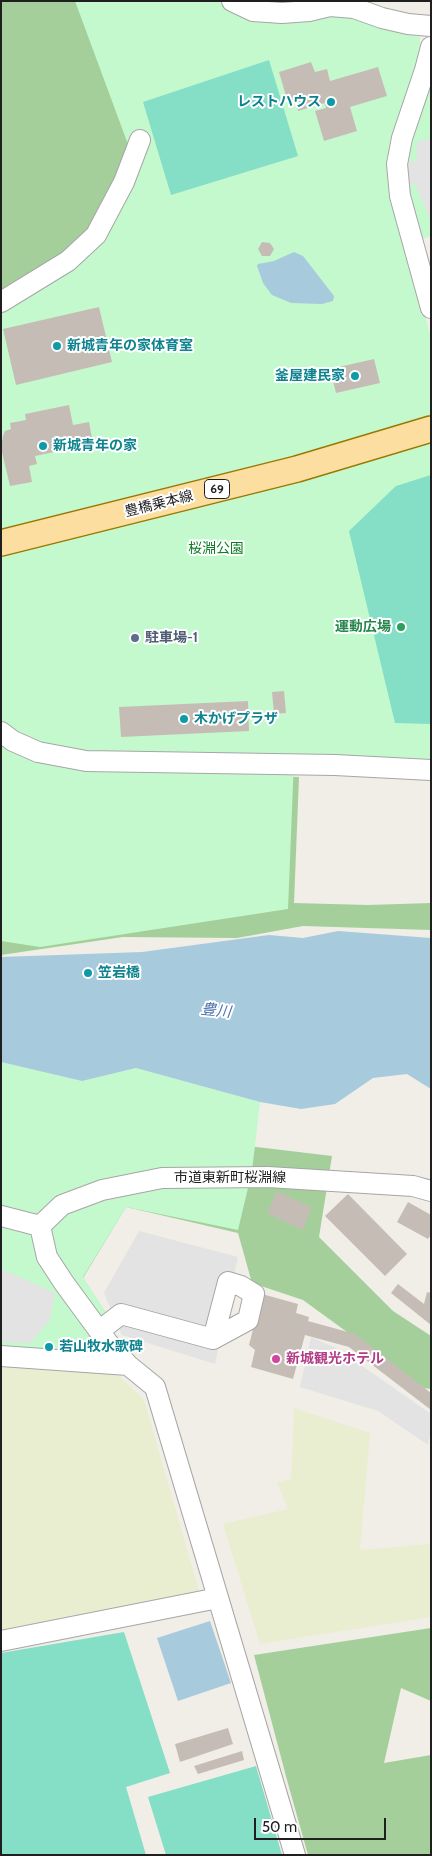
<!DOCTYPE html>
<meta charset="utf-8">
<style>
body{margin:0}
#map{position:relative;width:432px;height:1856px;overflow:hidden;background:#f0eee6;font-family:Cabin,sans-serif}
canvas{display:block}
.frame{position:absolute;inset:0;border:2px solid #1f1f1f;pointer-events:none}
.scale{position:absolute;left:254px;top:1818px;width:132px;height:22px;box-sizing:border-box;border:2px solid #1f1f1f;border-top:0;padding-left:6px;font-size:15px;line-height:18px;white-space:nowrap;color:#1f1f1f;-webkit-text-stroke:4px #fff;paint-order:stroke}
</style>
<div id="map">
<canvas width="432" height="1856"></canvas>
<div class="frame"></div>
<div class="scale">50 m</div>
</div>
<script>
const c = document.querySelector('canvas').getContext('2d');
c.lineJoin = 'round';
function fill(path, color) {
  c.fillStyle = color;
  c.fill(path, 'evenodd');
}
function shape(rows) {
  const path = new Path2D();
  for (const r of rows) {
    path.moveTo(r[0], r[1]);
    for (let i = 2; i < r.length; i += 2) path.lineTo(r[i], r[i + 1]);
  }
  return path;
}
function strokePath(path, color, width, dash) {
  c.strokeStyle = color;
  c.lineWidth = width;
  c.lineCap = dash ? 'butt' : 'round';
  c.setLineDash(dash || []);
  c.stroke(path);
}
function write(font, color, halo, rows, align = 'center') {
  c.font = font + ' Cabin,"Noto Sans JP",sans-serif';
  c.lineWidth = 4;
  c.setLineDash([]);
  c.textBaseline = 'middle';
  c.strokeStyle = halo;
  c.fillStyle = color;
  for (const [text, x, y, turn = 0] of rows) {
    c.save();
    c.translate(x, y);
    c.rotate((+turn || 0) * Math.PI / 180);
    c.textAlign = isNaN(turn) ? turn : align;
    if (halo) c.strokeText(text, 0, 0);
    c.fillText(text, 0, 0);
    c.restore();
  }
}
fill(shape([
 [1,1366,115,1372,144,1400,200,1594,1,1630],
 [294,1408,370,1433,360,1550,431,1544,431,1617,260,1644,223,1524,288,1509,277,1482,291,1479]
]), '#e9eed1');
fill(shape([
 [1,1,108,1,153,191,1,312],
 [202,774,299,777,294,903,368,905,431,903,431,930,303,926,237,938,123,937,1,955,1,789],
 [1,1098,223,1143,332,1156,319,1237,393,1311,431,1336,431,1389,424,1388,303,1300,252,1283,238,1233,126,1207,83,1278,106,1313,78,1318],
 [431,1628,431,1701,401,1688,384,1763,431,1755,431,1855,308,1855,287,1780,254,1655]
]), '#a4cf9b');
fill(shape([
 [75,1,222,1,360,17,389,29,420,37,420,51,431,55,431,236,407,244,431,339,431,760,294,759,288,909,40,947,1,941,1,309,63,274,136,166],
 [1,1062,82,1081,136,1068,260,1102,252,1171,238,1230,126,1207,83,1277,106,1313,119,1361,1,1352]
]), '#c4f9ce');
fill(shape([
 [269,60,298,156,171,195,143,102],
 [431,475,431,724,395,723,349,531,396,486],
 [124,1632,170,1773,126,1787,146,1855,1,1855,1,1653],
 [256,1766,282,1855,166,1855,148,1797]
]), '#85dec6');
fill(shape([
 [431,138,431,221,415,184,409,185,408,163,416,160,417,142],
 [139,1231,238,1257,215,1364,122,1335,104,1293],
 [1,1269,55,1293,50,1319,31,1343,1,1342],
 [311,1337,338,1349,431,1414,431,1429,428,1445,378,1411,300,1387]
]), '#e3e3e3');
fill(shape([
 [294,252,303,256,334,296,333,301,322,304,291,303,272,295,263,283,257,266,258,264,274,261],
 [338,931,431,938,431,1089,407,1074,373,1078,335,1104,301,1109,260,1102,136,1068,82,1081,1,1062,1,957,142,952,269,935,303,938],
 [210,1621,231,1683,178,1701,157,1638]
]), '#a7cadd');
fill(shape([
 [311,62,315,72,327,69,330,81,378,67,387,96,350,107,357,131,324,141,315,111,326,108,325,103,298,111,295,101,288,103,279,72],
 [262,242,270,243,274,249,270,256,262,256,258,249],
 [99,307,112,362,16,385,3,329],
 [374,359,380,383,336,393,330,369],
 [69,405,73,425,89,422,93,444,35,456,37,464,29,466,32,482,10,486,1,448,3,436,5,431,11,429,10,423,26,420,25,414],
 [284,691,286,713,274,714,272,692],
 [248,701,249,731,121,737,119,707],
 [277,1191,312,1208,302,1230,267,1213],
 [348,1194,407,1254,385,1276,325,1216],
 [408,1202,431,1215,431,1235,428,1239,397,1222],
 [398,1284,424,1304,427,1292,431,1293,431,1325,391,1293],
 [262,1294,298,1304,296,1313,309,1317,308,1321,355,1334,431,1393,431,1410,349,1347,305,1335,293,1379,251,1367,255,1350,249,1345],
 [228,1728,233,1744,180,1762,175,1744],
 [242,1751,244,1760,198,1774,194,1766]
]), '#c5bdb5');
const minor = shape([
 [232,1,253,11,282,13,309,11,330,6,354,8,382,18,408,24,431,26],
 [431,47,425,70,402,138,397,164,400,196,431,308],
 [1,302,68,261,96,235,124,182,140,140],
 [1,732,13,741,38,752,86,761,335,765,431,770],
 [1,1216,40,1226],
 [40,1226,47,1257,64,1283,108,1343,128,1365,155,1387,295,1855],
 [40,1226,62,1205,102,1190,162,1178,268,1177,413,1186,431,1191],
 [99,1331,121,1314,213,1339,248,1320,254,1294,241,1286,228,1282,213,1339],
 [1,1356,128,1365],
 [1,1641,218,1598]
]);
const major = shape([
 [1,543,297,469,431,429]
]);
strokePath(minor, '#a6a6a6', 22);
strokePath(major, '#997802', 28);
strokePath(minor, '#fff', 20);
strokePath(major, '#fbdea0', 25);
for (const [x, y, r, color] of [
 [331,102,5,"#0f9aa8"],
 [57,346,5,"#0f9aa8"],
 [355,376,5,"#0f9aa8"],
 [43,446,5,"#0f9aa8"],
 [401,627,5,"#2e9e5b"],
 [135,638,5,"#5c6f8a"],
 [184,719,5,"#0f9aa8"],
 [88,973,5,"#0f9aa8"],
 [49,1347,5,"#0f9aa8"],
 [276,1359,5,"#d1479c"]
]) {
  const dot = new Path2D();
  dot.arc(x, y, r, 0, 2 * Math.PI);
  c.fillStyle = color;
  c.fill(dot);
  strokePath(dot, '#fff', 2);
}
for (const [x, y, w] of [
 [217,489,25]
]) {
  const box = new Path2D();
  box.roundRect(x - w / 2, y - 9.5, w, 19, 4);
  c.fillStyle = '#fff';
  c.fill(box);
  strokePath(box, '#1f1f1f', 1);
}
write('bold 12px', '#1f1f1f', null, [
 ["69",217,489]
]);
write('bold 14px', '#0d838f', '#fff', [
 ["レストハウス",321,102,"right"],
 ["新城青年の家体育室",67,346],
 ["釜屋建民家",345,376,"right"],
 ["新城青年の家",53,446],
 ["木かげプラザ",194,719],
 ["笠岩橋",98,973],
 ["若山牧水歌碑",59,1347]
], 'left');
write('14px', '#1f1f1f', '#fff', [
 ["豊橋乗本線",159,504,-14],
 ["市道東新町桜淵線",230,1178]
]);
write('14px', '#0d7e23', '#fff', [
 ["桜淵公園",216,549]
]);
write('bold 14px', '#27864d', '#fff', [
 ["運動広場",391,627]
], 'right');
write('bold 14px', '#4e5e75', '#fff', [
 ["駐車場-1",145,638]
], 'left');
write('bold 14px', '#b23c85', '#fff', [
 ["新城観光ホテル",286,1359]
], 'left');
write('italic 15px', '#4c72af', '#fff', [
 ["豊川",216,1011,6]
]);
</script>
